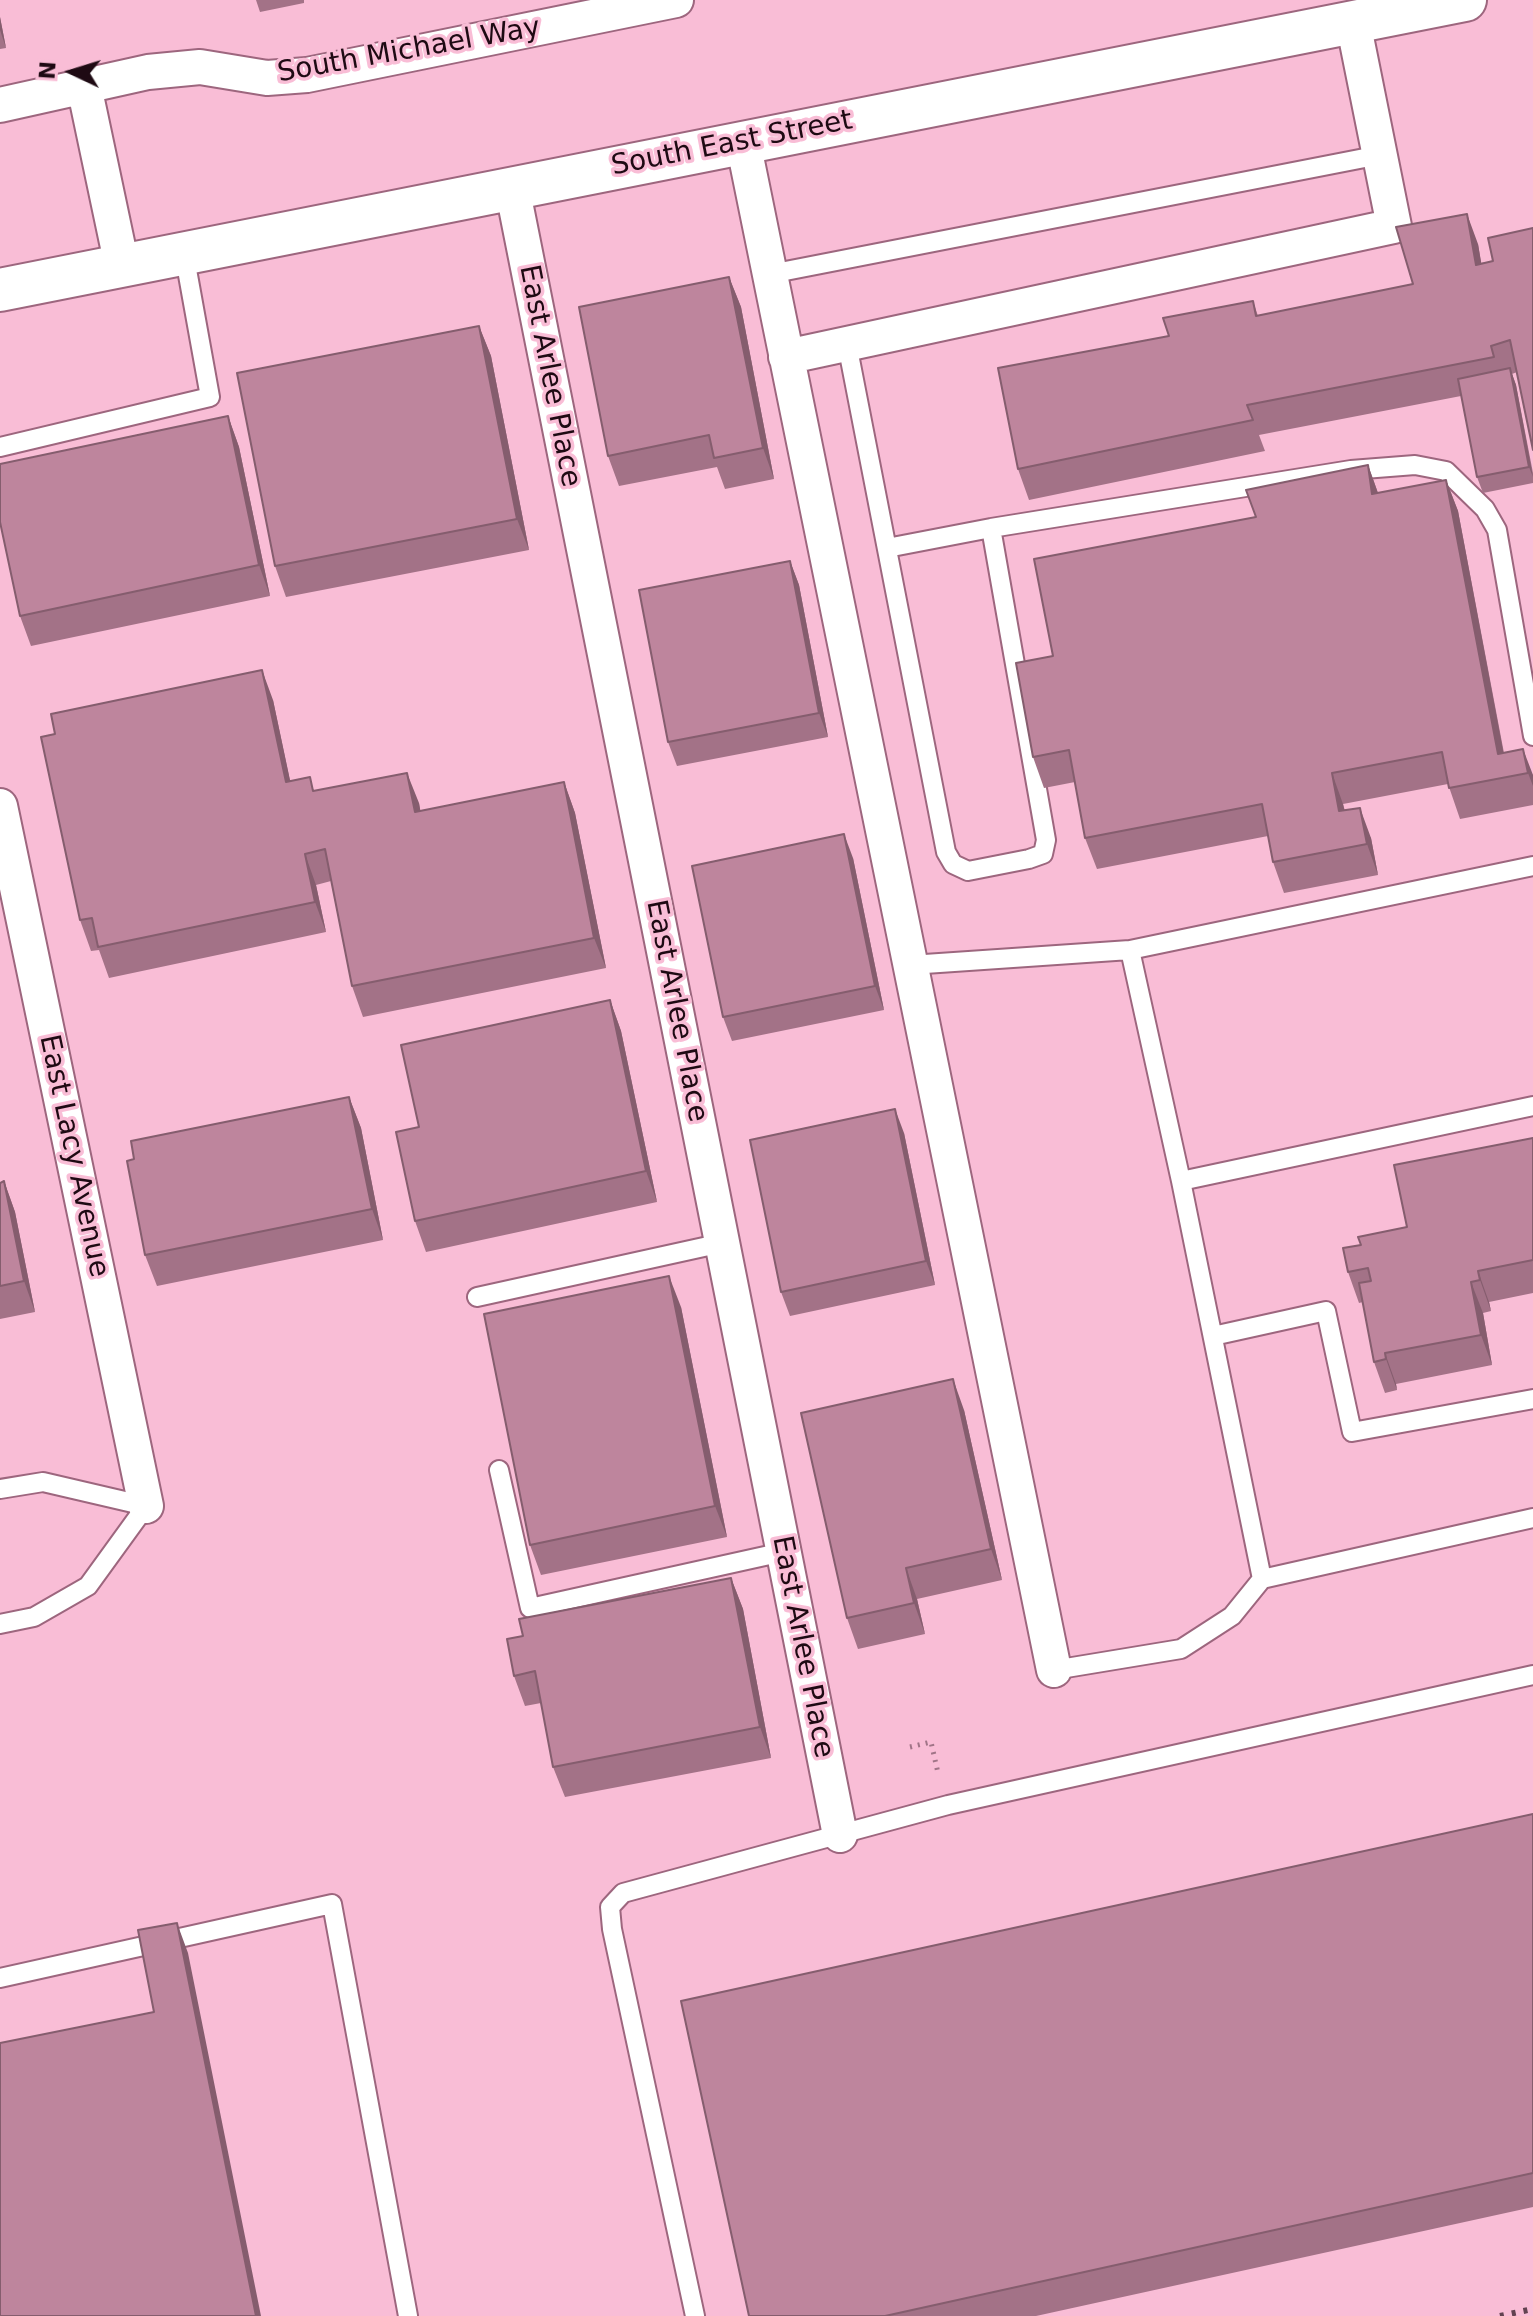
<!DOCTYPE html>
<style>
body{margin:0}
#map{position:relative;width:1533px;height:2316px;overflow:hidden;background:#f9bdd6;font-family:"DejaVu Sans",sans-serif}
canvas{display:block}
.north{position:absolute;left:32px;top:32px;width:80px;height:80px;-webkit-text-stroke:6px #f9bdd6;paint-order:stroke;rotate:274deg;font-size:22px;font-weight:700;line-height:32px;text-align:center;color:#1e0a13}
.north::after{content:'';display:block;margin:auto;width:28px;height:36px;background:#1e0a13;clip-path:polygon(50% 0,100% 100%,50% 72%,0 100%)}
</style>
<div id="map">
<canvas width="1533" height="2316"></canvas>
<div class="north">N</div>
</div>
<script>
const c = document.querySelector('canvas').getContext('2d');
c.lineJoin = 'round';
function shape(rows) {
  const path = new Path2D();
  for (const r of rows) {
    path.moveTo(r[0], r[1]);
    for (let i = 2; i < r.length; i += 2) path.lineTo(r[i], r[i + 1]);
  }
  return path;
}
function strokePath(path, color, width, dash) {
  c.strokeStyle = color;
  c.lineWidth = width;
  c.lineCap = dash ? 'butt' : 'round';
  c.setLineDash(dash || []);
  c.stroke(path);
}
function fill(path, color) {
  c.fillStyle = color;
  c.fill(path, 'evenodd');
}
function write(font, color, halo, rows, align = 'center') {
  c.font = font + ' "DejaVu Sans",sans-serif';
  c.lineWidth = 7;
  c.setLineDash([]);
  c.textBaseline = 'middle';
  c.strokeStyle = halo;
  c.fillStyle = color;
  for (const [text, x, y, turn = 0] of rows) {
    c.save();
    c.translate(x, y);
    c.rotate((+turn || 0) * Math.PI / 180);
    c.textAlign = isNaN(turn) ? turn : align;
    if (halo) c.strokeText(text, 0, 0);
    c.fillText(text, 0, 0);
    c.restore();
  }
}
const service = shape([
 [770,274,1380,155],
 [847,344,946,852,953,864,968,871,1029,859,1043,854,1046,840,991,528],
 [0,447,210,397,184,253],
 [887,548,991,528,1351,470,1415,465,1446,471,1485,509,1497,530,1533,736],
 [1130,950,1533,866],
 [910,965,1130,950,1181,1181,1262,1579,1232,1616,1181,1649,1054,1670],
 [1181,1181,1533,1106],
 [477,1297,722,1243],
 [1213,1336,1326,1311,1352,1432,1533,1399],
 [499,1470,530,1608,783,1552],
 [0,1489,43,1482,146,1506,88,1586,34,1617,0,1624],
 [1262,1579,1533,1518],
 [0,1978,332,1904,408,2316],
 [695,2316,612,1929,610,1907,623,1893,948,1805,1533,1675]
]);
const minor = shape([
 [84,86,122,266],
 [0,105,148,72,200,67,267,78,307,75,676,0],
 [743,142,1054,1670],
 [512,187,840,1835],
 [786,357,1394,226,1353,22],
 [0,806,146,1506]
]);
const tertiary = shape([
 [0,290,1465,0]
]);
strokePath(service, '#9d667e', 22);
strokePath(minor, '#9d667e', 38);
strokePath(tertiary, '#9d667e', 46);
strokePath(shape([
 [910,1747,931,1742,938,1773]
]), '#a07487', 5, [2, 6]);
strokePath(service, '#fff', 18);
strokePath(minor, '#fff', 34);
strokePath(tertiary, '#fff', 42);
strokePath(shape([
 [1500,2316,1533,2309]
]), '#624250', 6, [4, 8]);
fill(shape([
 [256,0,304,0,304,3,260,12],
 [0,17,6,48,0,49],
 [1478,244,1481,263,1493,261,1517,372,1512,374,1516,385,1533,473,1533,483,1483,493,1477,477,1461,396,1259,435,1265,451,1029,500,1018,469,1169,336,1253,301,1258,316,1413,284],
 [729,277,741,307,774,479,725,489,717,467,619,486,608,456],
 [479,326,491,356,529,550,286,597,275,566],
 [228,416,239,447,270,596,31,646,20,616],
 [1368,465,1378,493,1446,480,1458,511,1504,753,1533,775,1533,805,1460,819,1448,784,1343,804,1345,811,1371,838,1378,875,1284,893,1273,862,1268,836,1097,869,1085,838,1075,782,1044,788,1033,757,1053,656,1256,517],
 [790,561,799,585,828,737,677,766,668,742],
 [273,700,290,781,315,791,419,803,420,811,564,782,575,813,606,968,363,1017,352,986,331,881,316,885,326,932,109,978,99,950,91,951,80,920],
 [853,858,884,1010,732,1041,723,1017],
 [610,1000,621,1031,657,1202,426,1252,415,1221,419,1127],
 [349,1097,361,1128,383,1240,157,1286,145,1255],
 [904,1133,935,1285,790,1316,781,1292],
 [1533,1138,1533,1293,1489,1302,1491,1311,1483,1313,1492,1365,1396,1384,1397,1390,1385,1393,1374,1362,1363,1302,1359,1303,1348,1272,1361,1245,1407,1227],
 [4,1181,15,1212,35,1312,0,1319,0,1183],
 [681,1307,727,1537,541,1575,530,1545],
 [964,1410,1002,1580,917,1599,925,1634,858,1649,847,1618],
 [731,1578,743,1609,771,1758,565,1797,553,1767,541,1703,525,1706,514,1676,523,1636],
 [1533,1814,1533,2207,1036,2316,749,2316]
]), '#a37287');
fill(shape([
 [0,17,6,48,0,30],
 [1467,214,1478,244,1487,296,1476,265],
 [729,277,741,307,774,479,763,448],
 [479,326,491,356,529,550,517,519],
 [1510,368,1516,385,1533,477,1529,467],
 [228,416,239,447,270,596,259,565],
 [1368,465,1379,496,1372,494],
 [1446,480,1458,511,1508,777,1498,754],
 [790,561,799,585,828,737,819,713],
 [262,670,273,700,297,813,286,782],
 [1523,749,1533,775,1533,786,1528,773],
 [407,773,419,803,426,842,415,812],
 [1332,773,1343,804,1351,842,1339,811],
 [564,782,575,813,606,968,594,938],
 [1360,808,1371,838,1378,875,1367,844],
 [844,834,853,858,884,1010,875,986],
 [305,854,316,885,326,932,315,902],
 [610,1000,621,1031,657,1202,646,1171],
 [349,1097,361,1128,383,1240,372,1209],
 [895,1109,904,1133,935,1285,926,1261],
 [4,1181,15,1212,35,1312,24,1281],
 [1478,1271,1489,1302,1491,1311,1480,1280],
 [669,1276,681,1307,727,1537,715,1506],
 [1471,1282,1483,1313,1492,1365,1481,1335],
 [1385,1353,1396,1384,1397,1390,1386,1359],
 [953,1379,964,1410,1002,1580,991,1549],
 [906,1568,917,1599,925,1634,914,1603],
 [731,1578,743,1609,771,1758,760,1727],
 [177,1923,188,1953,261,2316,256,2316]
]), '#855d6e');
const building = shape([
 [1467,214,1476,265,1493,261,1488,238,1533,228,1533,450,1510,340,1491,346,1494,357,1247,405,1253,420,1018,469,998,368,1169,336,1163,318,1253,301,1256,316,1413,284,1396,227,1467,214],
 [729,277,763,448,714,458,709,435,608,456,579,307,729,277],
 [479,326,517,519,275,566,237,373,479,326],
 [1510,368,1529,467,1477,477,1458,379,1510,368],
 [228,416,259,565,20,616,0,522,0,464,228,416],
 [1368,465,1372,494,1446,480,1498,754,1523,749,1528,773,1449,788,1442,752,1332,773,1339,811,1360,808,1367,844,1273,862,1262,804,1085,838,1069,750,1033,757,1016,663,1053,656,1034,559,1256,517,1246,490,1368,465],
 [790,561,819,713,668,742,639,590,790,561],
 [262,670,286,782,310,777,313,791,407,773,415,812,564,782,594,938,352,986,325,849,305,854,315,902,98,947,92,918,80,920,41,737,55,734,51,714,262,670],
 [844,834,875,986,723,1017,692,866,844,834],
 [610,1000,646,1171,415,1221,396,1132,419,1127,401,1045,610,1000],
 [349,1097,372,1209,145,1255,127,1161,134,1159,131,1141,349,1097],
 [895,1109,926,1261,781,1292,750,1140,895,1109],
 [1533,1138,1533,1260,1478,1271,1480,1280,1471,1282,1481,1335,1385,1353,1386,1359,1374,1362,1359,1283,1371,1281,1368,1268,1348,1272,1343,1248,1361,1245,1358,1237,1407,1227,1394,1165,1533,1138],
 [4,1181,24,1281,0,1286,0,1183,4,1181],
 [669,1276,715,1506,530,1545,484,1314,669,1276],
 [953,1379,991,1549,906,1568,914,1603,847,1618,801,1413,953,1379],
 [731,1578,760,1727,553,1767,535,1671,514,1676,507,1639,523,1636,519,1619,731,1578],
 [1533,1814,1533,2173,885,2316,749,2316,681,2001,1533,1814],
 [177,1923,256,2316,0,2316,0,2043,154,2012,138,1930,177,1923]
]);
fill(building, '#be859d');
strokePath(building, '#855d6e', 2);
write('28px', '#1e0a13', '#f9bdd6', [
 ["South Michael Way",409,51,-10],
 ["South East Street",732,144,-11],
 ["East Arlee Place",549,376,79],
 ["East Arlee Place",676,1011,79],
 ["East Lacy Avenue",73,1156,78],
 ["East Arlee Place",802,1647,79]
]);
</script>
